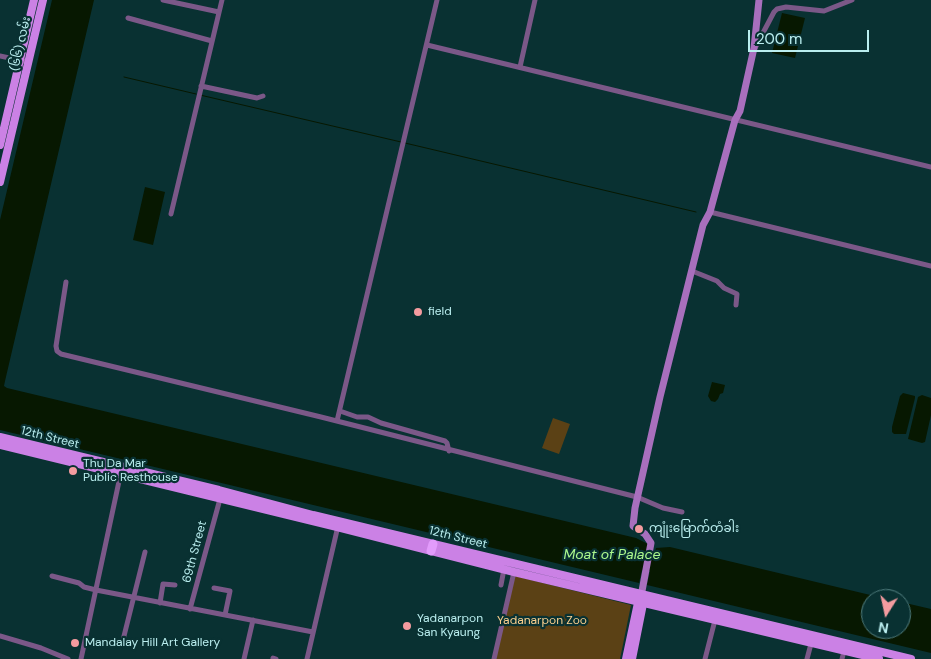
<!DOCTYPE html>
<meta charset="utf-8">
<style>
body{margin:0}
#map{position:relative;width:931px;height:659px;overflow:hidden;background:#093132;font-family:"DM Sans",sans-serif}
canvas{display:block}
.north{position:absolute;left:861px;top:589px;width:50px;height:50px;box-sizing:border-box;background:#093132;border:1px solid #507d7e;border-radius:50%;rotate:190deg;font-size:14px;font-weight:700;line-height:20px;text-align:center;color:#baeeef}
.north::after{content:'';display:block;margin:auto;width:18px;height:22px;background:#f49b9f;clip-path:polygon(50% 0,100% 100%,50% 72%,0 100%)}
.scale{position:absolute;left:748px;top:30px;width:121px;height:22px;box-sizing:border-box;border:2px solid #baeeef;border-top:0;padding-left:6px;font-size:15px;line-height:18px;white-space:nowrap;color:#baeeef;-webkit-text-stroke:4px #093132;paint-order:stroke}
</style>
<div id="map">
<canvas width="931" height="659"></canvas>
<div class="north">N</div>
<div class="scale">200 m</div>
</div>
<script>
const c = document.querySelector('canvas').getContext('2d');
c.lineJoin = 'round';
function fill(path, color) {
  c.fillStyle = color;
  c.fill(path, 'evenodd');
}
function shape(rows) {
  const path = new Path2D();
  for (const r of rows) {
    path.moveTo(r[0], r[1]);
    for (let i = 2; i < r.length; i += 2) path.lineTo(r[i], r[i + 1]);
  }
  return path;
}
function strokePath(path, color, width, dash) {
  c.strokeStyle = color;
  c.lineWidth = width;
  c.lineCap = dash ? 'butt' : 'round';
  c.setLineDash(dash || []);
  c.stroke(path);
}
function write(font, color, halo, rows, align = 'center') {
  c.font = font + ' "DM Sans","Noto Sans Myanmar",sans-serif';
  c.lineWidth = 4.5;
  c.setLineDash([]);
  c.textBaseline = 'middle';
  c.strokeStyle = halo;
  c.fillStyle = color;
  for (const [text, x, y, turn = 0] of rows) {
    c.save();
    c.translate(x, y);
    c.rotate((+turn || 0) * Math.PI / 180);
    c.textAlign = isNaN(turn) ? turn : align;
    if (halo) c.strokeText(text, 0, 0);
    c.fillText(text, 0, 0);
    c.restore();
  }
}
fill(shape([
 [553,418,570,424,559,454,542,448],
 [515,576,631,605,620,659,495,659]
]), '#5b4115');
fill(shape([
 [52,0,94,0,5,381,4,386,7,388,636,538,648,544,645,557,653,559,656,548,670,547,887,599,871,599,871,629,901,629,901,602,931,609,931,653,647,585,650,571,642,570,639,583,0,430,0,220],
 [782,13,805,18,795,58,772,53],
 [145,187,165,192,153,245,133,240],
 [712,382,725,385,723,393,720,394,718,399,715,402,711,401,708,396],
 [903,393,915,396,915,398,906,434,894,434,892,432,892,427,900,396],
 [922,395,931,398,931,415,925,442,922,443,908,439,918,397]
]), '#071801');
strokePath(shape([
 [124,77,196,94],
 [200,95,401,142],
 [405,143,696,212]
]), '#071801', 1);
strokePath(shape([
 [163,0,219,12],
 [128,18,212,41],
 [427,45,931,167],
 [755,48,774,12,777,9,786,7,824,11,852,0],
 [0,56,28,62],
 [520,67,535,0],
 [201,86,257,98,263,96],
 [710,212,931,266],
 [171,214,222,0],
 [692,271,717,281,724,288,737,294,736,305],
 [66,282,56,346,57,351,61,354,321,417,637,497,663,508,682,512],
 [340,411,357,417,368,417,381,423,445,441,447,443,449,451],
 [337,421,437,0],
 [52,576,79,583,84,587,96,590,313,632],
 [501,585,504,569],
 [214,588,230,591,225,615],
 [160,603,163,584,175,585],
 [190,609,220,499],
 [0,636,41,648,68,659],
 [123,640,145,552],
 [273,658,276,659],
 [81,659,121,472],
 [244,659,253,620],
 [307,659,338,526],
 [494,659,514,572],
 [705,659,715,620],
 [807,659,812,640],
 [842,659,844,651]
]), '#7b5888', 5);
strokePath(shape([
 [639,594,642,591,651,543,645,534,633,526,635,508,660,397,703,225,710,212,735,120,740,111,754,48,759,0]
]), '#a86fbd', 7);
strokePath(shape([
 [0,145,34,0],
 [0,182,43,0],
 [0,437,219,490,313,515,911,659],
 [0,445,337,527,514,572,879,659],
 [626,659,639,598],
 [632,659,644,599]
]), '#cb81e5', 8);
strokePath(shape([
 [431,551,433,544]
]), '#e29bfb', 9);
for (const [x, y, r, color] of [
 [418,312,5,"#f49b9f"],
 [73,471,5,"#f49b9f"],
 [639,529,5,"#f49b9f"],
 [407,626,5,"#f49b9f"],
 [75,643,5,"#f49b9f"]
]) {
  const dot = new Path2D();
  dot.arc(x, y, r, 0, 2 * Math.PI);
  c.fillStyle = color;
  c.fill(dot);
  strokePath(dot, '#093132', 2);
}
write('12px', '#baeeef', '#093132', [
 ["(၆၆) လမ်း",21,44,-77],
 ["12th Street",50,438,14],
 ["12th Street",458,538,14],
 ["69th Street",195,552,-75]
]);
write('12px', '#baeeef', '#093132', [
 ["field",428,312],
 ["Thu Da Mar",83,464],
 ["Public Resthouse",83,478],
 ["ကျုံးမြောက်တံခါး",649,529],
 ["Yadanarpon",417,619],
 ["San Kyaung",417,633],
 ["Mandalay Hill Art Gallery",85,643]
], 'left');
write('12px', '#facf8e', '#093132', [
 ["Yadanarpon Zoo",542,621]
]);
write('italic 14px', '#adf88d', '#093132', [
 ["Moat of Palace",612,555]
]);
</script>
